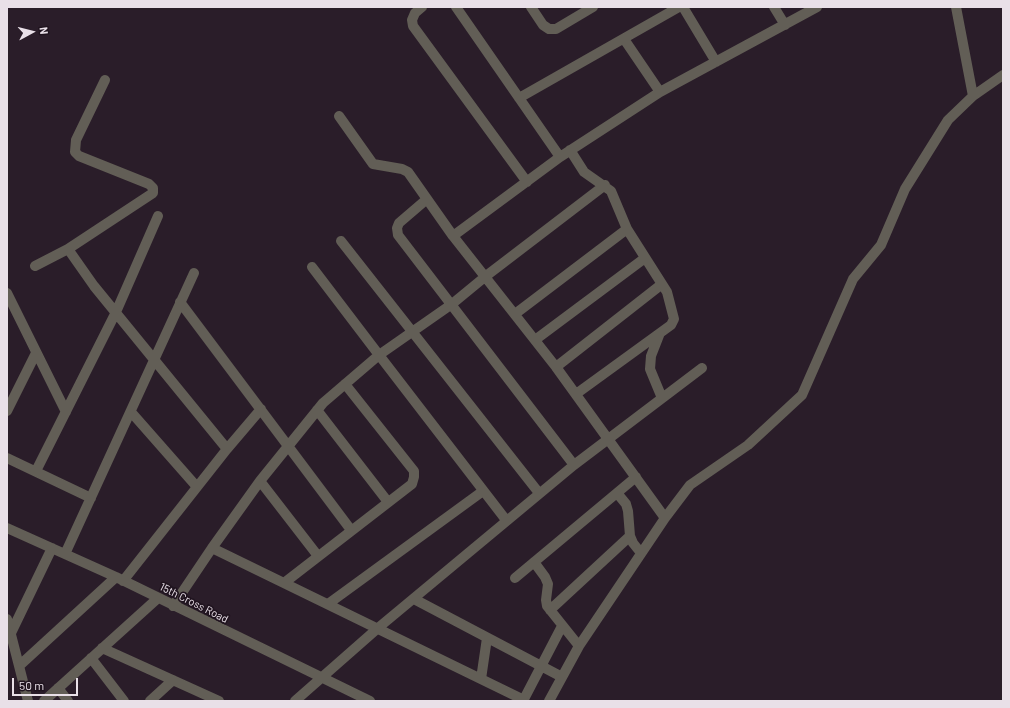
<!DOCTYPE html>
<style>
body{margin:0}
#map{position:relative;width:1010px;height:708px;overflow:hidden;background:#2a1d29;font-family:Barlow,sans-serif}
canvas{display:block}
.frame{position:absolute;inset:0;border:8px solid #e9e0e8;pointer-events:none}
.north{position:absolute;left:12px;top:12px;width:40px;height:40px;-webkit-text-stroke:3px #20141f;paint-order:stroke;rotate:83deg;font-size:11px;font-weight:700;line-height:16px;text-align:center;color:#e9e0e8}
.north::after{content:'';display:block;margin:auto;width:14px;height:18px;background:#e9e0e8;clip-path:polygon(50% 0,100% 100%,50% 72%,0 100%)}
.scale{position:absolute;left:12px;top:678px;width:66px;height:18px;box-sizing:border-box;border:2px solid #e9e0e8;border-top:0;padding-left:5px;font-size:12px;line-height:14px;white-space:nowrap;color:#e9e0e8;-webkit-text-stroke:3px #20141f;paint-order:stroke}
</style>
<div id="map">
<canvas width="1010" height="708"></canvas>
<div class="frame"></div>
<div class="north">N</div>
<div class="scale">50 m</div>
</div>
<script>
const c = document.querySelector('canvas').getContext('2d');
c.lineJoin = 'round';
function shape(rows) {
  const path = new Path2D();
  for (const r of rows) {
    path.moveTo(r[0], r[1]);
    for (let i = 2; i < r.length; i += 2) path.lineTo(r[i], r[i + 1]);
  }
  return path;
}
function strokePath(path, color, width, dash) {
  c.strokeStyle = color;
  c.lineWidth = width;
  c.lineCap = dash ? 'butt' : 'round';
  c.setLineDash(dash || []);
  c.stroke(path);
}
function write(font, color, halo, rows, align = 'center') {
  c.font = font + ' Barlow,sans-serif';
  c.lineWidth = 3.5;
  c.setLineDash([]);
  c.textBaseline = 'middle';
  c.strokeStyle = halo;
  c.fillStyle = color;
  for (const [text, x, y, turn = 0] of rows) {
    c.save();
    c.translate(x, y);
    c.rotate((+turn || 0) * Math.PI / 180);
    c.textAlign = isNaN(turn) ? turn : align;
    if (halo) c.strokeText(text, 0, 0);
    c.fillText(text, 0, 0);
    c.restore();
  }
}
strokePath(shape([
 [422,7,415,13,412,20,413,26,527,182],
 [456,7,560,157],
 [531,7,543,25,549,29,556,29,593,7],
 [683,7,716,62],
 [774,7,785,25],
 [624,39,660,92],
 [973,96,1003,75],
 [519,98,679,7],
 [339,116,373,164,402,169,408,172,453,236,556,367,665,518,579,646,549,701],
 [570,150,584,172,611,191,627,229,667,292,674,319,671,325,576,394],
 [427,199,399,223,397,228,398,235,574,465,702,368],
 [453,236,560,157,660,92,817,7],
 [341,241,539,493],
 [68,249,94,286,227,449],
 [35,266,68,249,153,193,153,188,149,184,79,156,75,152,76,140,105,80],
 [7,293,66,412],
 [180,302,351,530],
 [515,314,627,229],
 [660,333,651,356,650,369,662,398],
 [535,340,645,258],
 [556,367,662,284],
 [317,410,388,502],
 [7,411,36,353],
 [131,412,197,487],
 [7,458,91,498],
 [36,471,116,312,158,216],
 [260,481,318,556],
 [617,493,626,504,628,511,630,536,633,543,641,553],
 [665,518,690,485,748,445,802,395,853,279,881,245,905,189,948,120,973,96,956,7],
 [506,520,379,355,452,304,486,276,605,185],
 [7,528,116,577,370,701],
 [212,548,260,481,323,403,379,355,312,267],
 [65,554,194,273],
 [534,562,545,577,548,584,546,600,547,606,579,646],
 [515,578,636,477],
 [123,581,227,449,261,409],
 [284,583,412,484,414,477,414,471,410,466,345,384],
 [414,599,562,677],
 [328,604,483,491],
 [173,606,212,548,524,700],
 [550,610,630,536],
 [7,619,28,701],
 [7,632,11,633,52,548],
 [102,648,219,701],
 [91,658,124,701],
 [19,666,116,577],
 [481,679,487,638],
 [58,688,68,701],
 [44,701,158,598],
 [150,701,173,680],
 [295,701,378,628,574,465],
 [523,701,562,626]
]), '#625e56', 10);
write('11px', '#e9e0e8', '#20141f', [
 ["15th Cross Road",194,603,27]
]);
</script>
